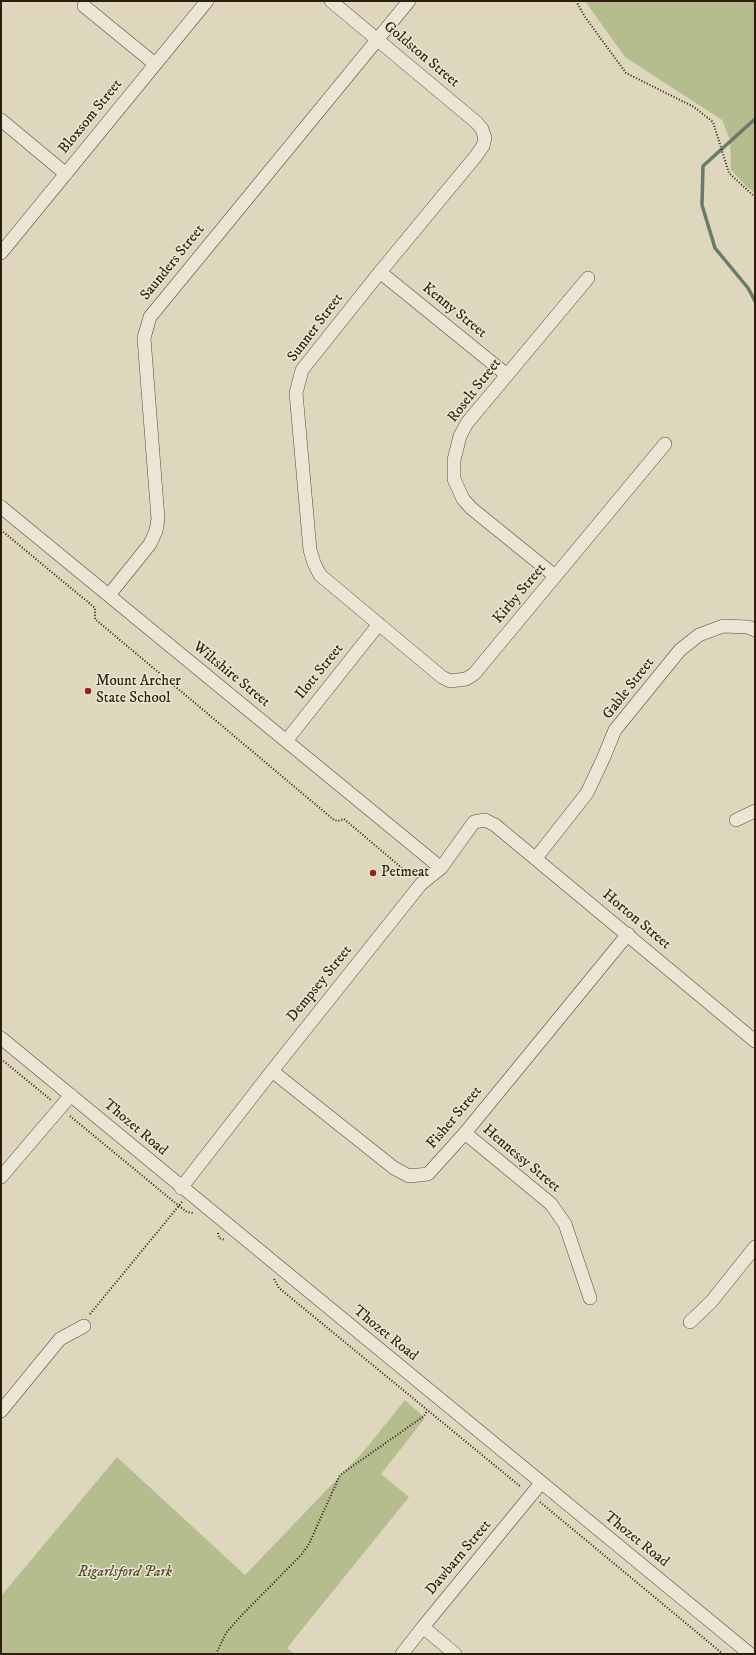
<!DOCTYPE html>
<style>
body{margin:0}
#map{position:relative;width:756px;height:1655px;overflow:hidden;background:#ded7bd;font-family:"IM FELL DW Pica",serif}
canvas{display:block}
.frame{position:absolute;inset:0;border:2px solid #2e1d0a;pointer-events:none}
</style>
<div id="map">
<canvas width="756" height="1655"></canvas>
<div class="frame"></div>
</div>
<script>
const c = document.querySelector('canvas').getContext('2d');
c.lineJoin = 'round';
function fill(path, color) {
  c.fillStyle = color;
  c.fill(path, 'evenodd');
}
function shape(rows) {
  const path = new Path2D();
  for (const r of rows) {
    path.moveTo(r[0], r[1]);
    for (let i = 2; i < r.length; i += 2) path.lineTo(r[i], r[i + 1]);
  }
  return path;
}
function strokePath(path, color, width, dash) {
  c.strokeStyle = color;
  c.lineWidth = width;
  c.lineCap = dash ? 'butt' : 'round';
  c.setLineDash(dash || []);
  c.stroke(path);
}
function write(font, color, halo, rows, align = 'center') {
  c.font = font + ' "IM FELL DW Pica",serif';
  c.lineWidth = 3;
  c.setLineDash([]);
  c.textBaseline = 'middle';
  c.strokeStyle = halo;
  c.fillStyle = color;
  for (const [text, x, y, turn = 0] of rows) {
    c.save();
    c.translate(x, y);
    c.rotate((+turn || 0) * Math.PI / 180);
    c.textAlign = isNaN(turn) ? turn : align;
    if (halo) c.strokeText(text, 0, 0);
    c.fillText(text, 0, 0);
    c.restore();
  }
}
fill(shape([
 [585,1,755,1,755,193,746,186,731,170,730,140,722,120,625,57],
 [405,1400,425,1418,381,1474,409,1497,287,1648,295,1654,1,1654,1,1596,117,1457,245,1575,364,1451]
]), '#b5bd8e');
strokePath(shape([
 [755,119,703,166,702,205,715,248,748,288,755,301]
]), '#6b7b6b', 3.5);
const minor = shape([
 [331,1,476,122,482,129,485,138,483,146,476,156,380,272,302,370,296,393,310,550,314,563,320,575,442,677,450,681,466,679,474,674,665,444],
 [84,6,155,64],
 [1,120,66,174],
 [1,253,207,1],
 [380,272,507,375],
 [1,507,441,868],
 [555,576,471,508,463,499,454,479,454,460,460,436,467,423,588,278],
 [109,595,150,544,156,531,158,519,144,338,150,317,409,1],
 [286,741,379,624],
 [736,820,755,811],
 [536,858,587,793,603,759,615,730,680,650,699,635,723,626,748,627,755,630],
 [1,1038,750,1654],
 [272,1071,394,1168,409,1176,428,1174,465,1133,628,934],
 [465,1133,551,1204,565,1224,590,1298],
 [1,1177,71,1095],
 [181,1188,272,1071,421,884,441,868,474,822,485,820,495,825,755,1041],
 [690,1322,711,1302,755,1247],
 [1,1411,60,1339,84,1326],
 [423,1627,455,1654],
 [402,1654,423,1627,541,1483]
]);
strokePath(minor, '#5a4c37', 14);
strokePath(shape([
 [576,1,585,17,626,73,694,107,713,122,729,173,755,197],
 [1,530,95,608,95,619,334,820,338,821,344,819,409,874],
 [1,1059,51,1100],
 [70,1116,179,1206,187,1212,193,1213],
 [218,1233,219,1238,225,1240],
 [274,1279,279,1288,521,1487],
 [90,1314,182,1202],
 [540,1502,723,1654],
 [216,1654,226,1633,239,1618,302,1554,309,1544,340,1475,424,1416,427,1411]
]), '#2e1d0a', 2, [1, 2]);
strokePath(minor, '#eae5d4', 13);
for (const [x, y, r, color] of [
 [88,691,4,"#8f2418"],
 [373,873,4,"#8f2418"]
]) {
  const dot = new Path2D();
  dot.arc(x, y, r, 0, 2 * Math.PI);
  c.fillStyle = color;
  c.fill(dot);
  strokePath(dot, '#eae5d4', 1.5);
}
write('15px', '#2e1d0a', '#eae5d4', [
 ["Goldston Street",421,55,40],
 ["Bloxsom Street",91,117,-51],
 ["Saunders Street",173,263,-51],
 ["Kenny Street",454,311,39],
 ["Sunner Street",316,328,-53],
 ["Roselt Street",475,391,-52],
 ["Kirby Street",520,594,-50],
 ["Ilott Street",320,672,-51],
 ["Wiltshire Street",231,675,39],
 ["Gable Street",629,689,-52],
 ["Horton Street",636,920,40],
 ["Dempsey Street",320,984,-51],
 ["Fisher Street",455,1118,-50],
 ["Thozet Road",135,1128,40],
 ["Hennessy Street",521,1159,40],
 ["Thozet Road",385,1334,39],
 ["Thozet Road",636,1540,39],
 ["Dawbarn Street",459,1558,-50]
]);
write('15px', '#2e1d0a', '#eae5d4', [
 ["Mount Archer",96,682],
 ["State School",96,699],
 ["Petmeat",381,873]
], 'left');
write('italic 15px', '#564d32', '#eae5d4', [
 ["Rigarlsford Park",125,1573]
]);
</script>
